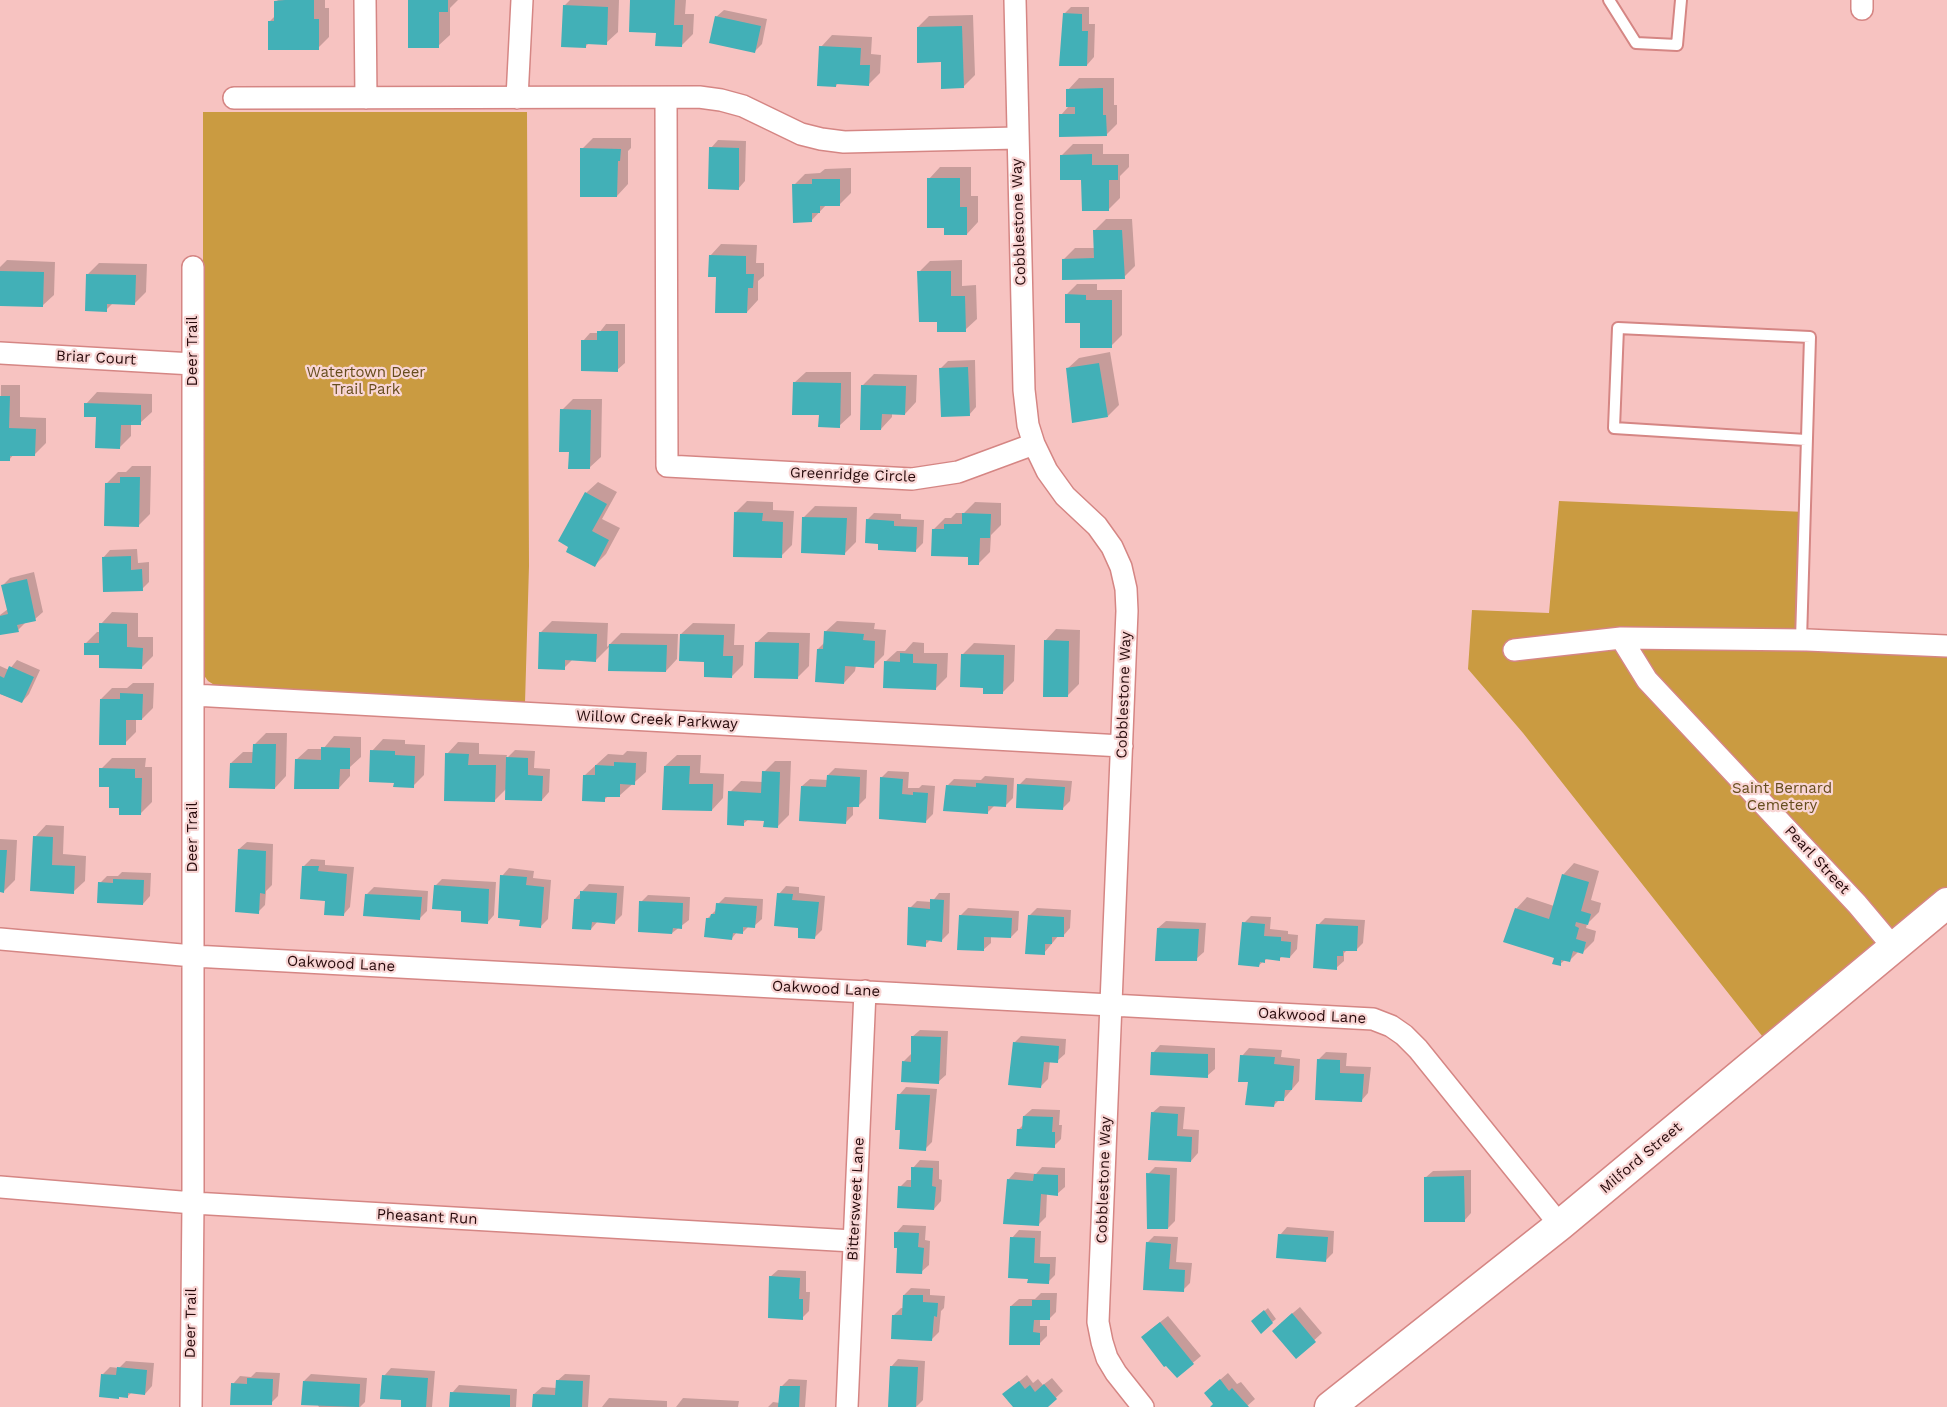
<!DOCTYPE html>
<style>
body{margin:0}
canvas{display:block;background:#f7c3c1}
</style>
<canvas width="1947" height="1407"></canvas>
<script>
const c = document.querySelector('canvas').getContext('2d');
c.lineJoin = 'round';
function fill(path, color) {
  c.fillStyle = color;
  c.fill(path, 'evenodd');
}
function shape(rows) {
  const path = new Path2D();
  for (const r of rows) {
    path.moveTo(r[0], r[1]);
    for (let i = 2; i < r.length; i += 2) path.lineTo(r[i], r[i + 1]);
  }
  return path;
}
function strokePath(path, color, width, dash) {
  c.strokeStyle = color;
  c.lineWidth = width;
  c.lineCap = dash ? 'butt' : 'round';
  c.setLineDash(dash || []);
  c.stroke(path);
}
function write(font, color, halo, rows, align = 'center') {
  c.font = font + ' "Work Sans",sans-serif';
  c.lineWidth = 4.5;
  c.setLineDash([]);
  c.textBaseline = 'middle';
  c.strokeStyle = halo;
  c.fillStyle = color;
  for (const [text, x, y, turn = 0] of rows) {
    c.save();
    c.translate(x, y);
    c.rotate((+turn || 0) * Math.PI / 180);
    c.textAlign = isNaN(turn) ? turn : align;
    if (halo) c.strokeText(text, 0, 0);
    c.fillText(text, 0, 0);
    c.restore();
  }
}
fill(shape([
 [203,112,527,112,529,566,525,703,216,686,208,681,203,674],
 [1559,501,1805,512,1799,634,1947,639,1947,888,1766,1041,1523,733,1468,669,1472,610,1549,613]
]), '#ca9b41');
fill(shape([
 [278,0,325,0,325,8,329,8,329,37,318,48,269,22,276,15,276,2],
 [409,0,458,0,450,8,450,35,438,46],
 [570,0,619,0,618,32,606,43,589,43,585,47,564,6],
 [631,0,686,0,685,14,694,14,693,34,682,45,657,32],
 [1071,7,1089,7,1089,24,1095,24,1094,57,1087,65,1064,14],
 [724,10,767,19,762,44,755,51,716,17],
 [973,15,975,75,963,87,918,27,929,16],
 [832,35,872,37,871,54,881,55,880,73,869,84,839,82,836,86,821,47],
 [1079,78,1114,78,1114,105,1117,105,1117,124,1106,135,1061,115,1068,107,1068,90],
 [593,138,631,138,631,148,628,151,628,184,617,196,582,149],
 [718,140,746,141,745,181,738,189,711,148],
 [1073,144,1103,144,1103,154,1129,154,1129,167,1120,176,1120,198,1108,210,1062,155],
 [940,167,971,167,971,196,978,196,978,222,967,234,946,227,929,179],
 [851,168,851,193,840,204,827,204,811,221,794,185,805,174,820,173,825,169],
 [1106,219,1132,219,1135,266,1124,277,1063,260,1075,248,1095,248,1095,230],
 [721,244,757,245,756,263,764,263,764,276,758,281,758,300,747,312,717,275,710,256],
 [7,260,55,262,54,295,42,306,0,305,0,267],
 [962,260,962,286,976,285,977,319,965,330,939,320,919,272,930,261],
 [99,263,147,264,146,292,135,303,113,303,106,310,88,274],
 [1077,284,1097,284,1097,290,1122,290,1122,335,1111,346,1082,322,1066,295],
 [606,324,625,324,625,363,617,370,583,341,590,333,599,333],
 [1110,352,1119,405,1108,416,1067,369,1079,358],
 [975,360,976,407,969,415,941,368,948,361],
 [806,372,851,372,851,415,839,426,820,414,794,383],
 [874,374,917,375,916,402,905,414,892,413,892,417,881,429,862,386],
 [1,385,20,385,20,417,46,418,46,443,34,455,14,454,9,460,0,459],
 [97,392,152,394,152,412,140,423,131,423,131,436,120,447,98,415,86,404],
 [573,399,602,399,601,457,589,468,570,451,562,410],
 [132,466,151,466,150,514,139,525,107,483,118,472,126,472],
 [598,482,617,492,602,519,620,528,606,554,595,565,586,493],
 [747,501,773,502,773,510,794,511,792,545,781,556,736,512],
 [975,502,1001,503,1001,525,991,535,990,552,979,563,934,529,945,518,951,518,956,513,964,513],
 [815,506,857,507,856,542,845,553,804,517],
 [874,513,901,514,901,519,924,520,923,543,916,550,880,542,867,520],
 [137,549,138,563,149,562,149,582,142,589,103,558,110,550],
 [34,572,43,612,35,619,25,623,18,630,0,627,0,615,8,609,3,585,10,578],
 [112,612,138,613,138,637,153,637,153,656,142,667,100,653,85,644,97,632,101,632,101,624],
 [552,621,608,623,607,647,621,633,678,634,677,659,666,671,610,646,596,660,573,659,564,668,541,632],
 [837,621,875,623,874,629,886,630,884,655,873,666,856,665,855,671,844,683,818,649,824,643,825,632],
 [693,623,735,624,734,645,744,645,743,665,732,676,706,660,681,634],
 [1056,629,1080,630,1079,684,1068,695,1045,641],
 [768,632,810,633,809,666,797,678,756,643],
 [913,642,924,643,924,653,948,653,947,677,936,688,885,662,897,651,905,651],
 [974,643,1015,645,1014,681,1002,693,984,686,962,655],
 [17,660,40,670,29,694,22,702,0,694,0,666,9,670],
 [133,683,154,683,153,708,142,719,136,719,136,732,125,743,101,699,112,688,127,688],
 [266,733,287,733,286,776,275,788,231,763,243,752,254,752,254,745],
 [334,736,361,737,361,757,350,767,350,776,339,788,296,760,308,749,323,749],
 [383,739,405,740,405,744,425,745,424,775,413,786,395,782,372,751],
 [458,742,479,743,479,754,507,755,506,759,515,750,535,751,534,768,550,769,549,792,542,800,507,788,494,801,447,754],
 [627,751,647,752,646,772,619,796,609,795,604,800,585,775,608,754,623,755],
 [677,755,701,755,700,773,724,774,723,798,712,810,665,766],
 [112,758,146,758,145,767,152,767,152,802,140,814,121,806,101,769],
 [775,761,791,761,789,815,778,826,765,819,749,819,743,824,730,792,741,781,763,782,764,772],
 [835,768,867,770,866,798,858,806,853,805,853,815,846,822,802,786,810,779,828,780,828,775],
 [888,771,909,772,908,788,919,788,922,785,935,786,933,814,926,821,881,778],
 [985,776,1014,778,1013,798,1006,805,995,805,987,813,947,786,954,779,981,780],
 [1026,778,1072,781,1070,801,1063,808,1019,785],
 [46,825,64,826,63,854,86,856,85,881,73,892,31,890,35,837],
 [0,839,17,840,15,880,4,891,0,891],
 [247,842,273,844,272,885,266,891,265,905,258,912,239,849],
 [311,859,325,860,325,865,354,867,350,907,343,915,327,900,304,866],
 [1574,863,1599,871,1591,900,1601,903,1599,912,1587,924,1586,928,1596,931,1594,941,1583,952,1579,951,1569,961,1565,960,1560,964,1516,909,1527,897,1554,906,1563,875],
 [509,868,534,871,533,878,551,880,548,919,541,926,521,919,502,876],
 [122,872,151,873,150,896,143,904,100,883,107,876,118,876],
 [442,879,496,882,494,915,487,923,463,910,435,886],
 [589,884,624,886,622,915,615,922,598,921,591,929,575,899],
 [786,886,799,887,799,893,825,896,822,930,814,938,800,926,779,894],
 [374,887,428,891,427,911,420,918,366,895],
 [939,893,950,893,949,933,942,940,931,939,925,945,910,908,917,901,932,902],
 [648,895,690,897,689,920,672,933,641,902],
 [725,897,763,899,762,919,754,926,749,926,742,933,737,932,732,938,707,919,715,911,718,904],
 [968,908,1019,911,1018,930,1011,937,991,936,991,943,983,950,960,916],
 [1037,908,1071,910,1070,928,1063,936,1059,935,1044,953,1029,916],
 [1251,916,1271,917,1270,929,1288,931,1288,934,1298,935,1297,949,1290,957,1283,956,1279,959,1268,958,1259,965,1244,923],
 [1325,918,1365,920,1363,943,1356,950,1347,950,1344,953,1344,961,1336,968,1318,925],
 [1166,921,1206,923,1204,952,1196,959,1158,928],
 [920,1030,948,1031,946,1075,938,1082,903,1062,911,1054,913,1055,912,1037],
 [1021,1036,1066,1039,1065,1054,1057,1061,1050,1061,1048,1079,1041,1086,1014,1043],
 [1160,1045,1215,1048,1215,1069,1207,1076,1153,1053],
 [1249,1048,1282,1050,1281,1057,1300,1059,1299,1081,1283,1100,1280,1099,1274,1105,1249,1081,1242,1056],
 [1326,1052,1347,1053,1346,1066,1371,1067,1368,1093,1361,1101,1319,1059],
 [906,1087,937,1089,932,1142,925,1149,899,1095],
 [1160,1106,1185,1107,1183,1129,1199,1130,1198,1153,1191,1161,1152,1113],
 [1032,1109,1060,1110,1059,1125,1062,1125,1061,1139,1054,1146,1018,1130,1024,1124,1024,1116],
 [920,1160,939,1161,939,1179,942,1180,941,1201,934,1209,900,1187,907,1180,912,1180,913,1168],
 [1042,1167,1065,1168,1065,1187,1057,1194,1047,1193,1046,1217,1038,1225,1008,1180,1015,1172,1036,1174],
 [1155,1167,1177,1168,1175,1221,1168,1228,1148,1174],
 [1471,1170,1471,1213,1464,1221,1425,1178,1433,1171],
 [903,1225,926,1226,925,1240,930,1241,929,1265,921,1272,899,1247,896,1233],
 [1287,1227,1334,1231,1333,1253,1325,1261,1280,1235],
 [1019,1230,1041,1231,1040,1257,1056,1257,1055,1275,1048,1282,1012,1238],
 [1154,1236,1178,1237,1176,1262,1192,1263,1190,1283,1183,1290,1147,1243],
 [778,1270,806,1271,806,1292,810,1292,809,1311,802,1318,770,1277],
 [911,1288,930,1289,930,1295,945,1296,944,1308,941,1311,939,1332,932,1339,894,1315,901,1308,904,1308,904,1295],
 [1041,1293,1057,1293,1056,1312,1049,1319,1040,1319,1040,1326,1047,1326,1047,1336,1040,1343,1011,1306,1019,1299,1035,1299],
 [1300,1307,1322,1333,1296,1357,1281,1323],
 [1268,1308,1276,1319,1261,1331,1253,1321],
 [1168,1316,1201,1356,1177,1376,1150,1330],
 [898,1359,925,1361,923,1400,916,1407,891,1367],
 [126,1361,154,1363,152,1386,145,1394,132,1392,127,1397,103,1374,110,1367,119,1368],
 [391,1368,435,1371,432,1407,403,1407,403,1399,384,1376],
 [256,1372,280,1373,278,1396,271,1403,233,1384,240,1376,251,1377],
 [1228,1373,1237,1384,1241,1382,1255,1399,1246,1407,1211,1407,1215,1403,1213,1386],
 [311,1374,367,1378,365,1402,360,1407,319,1407,304,1381],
 [565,1374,590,1375,588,1407,533,1407,534,1394,542,1387,557,1388,557,1381],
 [1027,1375,1033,1383,1038,1379,1043,1385,1052,1378,1063,1391,1046,1407,1015,1407,1004,1394],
 [789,1379,807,1380,805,1407,768,1407,773,1402,780,1403,782,1386],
 [459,1385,517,1389,516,1407,451,1407,452,1393],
 [609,1398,667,1401,667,1407,602,1407],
 [683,1398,739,1401,738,1407,676,1407]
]), '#0003');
fill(shape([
 [285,0,314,0,314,19,319,19,319,50,268,50,268,21,274,21,274,1],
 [408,0,448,0,448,12,439,12,439,48,408,48],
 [630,0,675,0,674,25,683,25,682,47,655,46,656,33,629,32],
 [563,5,608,7,607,45,586,44,586,48,561,47],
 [1063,13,1082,14,1082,31,1088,31,1087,66,1059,66],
 [715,16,761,26,755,53,709,43],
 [962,26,964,88,941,89,941,62,917,63,917,27],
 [819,46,861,48,860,65,870,65,869,86,836,84,836,87,817,86],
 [1103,88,1103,115,1106,115,1107,136,1059,137,1059,114,1075,114,1075,107,1066,107,1066,89],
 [709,147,739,148,739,190,708,189],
 [580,148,621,149,620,161,618,161,617,197,580,197],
 [1092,154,1092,165,1118,165,1118,180,1109,180,1109,211,1082,211,1081,180,1060,180,1060,155],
 [927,178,960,178,960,207,967,207,967,235,944,235,944,228,927,228],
 [812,179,840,179,840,206,820,206,820,213,812,213,812,222,793,223,792,184,812,184],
 [1093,230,1122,230,1125,279,1062,280,1062,259,1094,258],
 [709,255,746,256,746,274,754,274,753,288,748,288,747,313,715,313,716,277,708,277],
 [0,271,44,272,43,307,0,306],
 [917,271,951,271,951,296,965,296,966,332,937,332,937,322,919,322],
 [86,274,136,275,135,305,107,304,107,312,85,311],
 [1065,294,1086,295,1086,300,1112,300,1112,348,1080,348,1080,323,1065,323],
 [597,331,618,331,618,372,581,371,581,340,597,340],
 [1099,363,1108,417,1072,423,1066,368],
 [968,367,970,416,941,417,939,368],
 [793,382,841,383,840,428,818,427,819,415,792,415],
 [861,385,906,386,905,415,882,414,881,430,860,430],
 [0,396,10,396,9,428,36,429,35,456,10,456,10,461,0,461],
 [84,403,141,405,141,425,121,425,120,449,95,448,96,417,84,417],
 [560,409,591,410,590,469,568,469,569,452,559,452],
 [120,477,140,477,139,527,104,526,105,483,120,483],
 [585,492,607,504,592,531,609,540,595,567,566,552,568,547,558,541],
 [734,512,763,513,762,521,783,522,782,558,733,557],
 [962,513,991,514,990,538,980,538,979,565,968,565,968,557,931,556,932,529,944,529,944,524,962,524],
 [802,517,847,518,845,555,801,553],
 [866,519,894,521,894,526,917,527,916,552,878,550,878,544,865,543],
 [131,556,131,570,142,569,143,591,103,592,102,557],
 [27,579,36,621,17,625,19,632,0,635,0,616,8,614,1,585],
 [99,623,127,624,127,647,143,648,142,669,99,668,99,655,84,655,84,643,99,643],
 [824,631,864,634,863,640,875,641,874,668,845,666,844,684,815,682,817,649,823,649],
 [539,632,597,634,596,662,565,660,565,670,538,669],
 [680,634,724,635,723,656,733,656,732,678,704,677,704,662,679,661],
 [1044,640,1069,641,1068,697,1043,697],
 [755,642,799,643,798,679,754,678],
 [609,644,667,645,666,672,608,671],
 [900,653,913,654,913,663,937,664,936,690,883,688,884,661,900,662],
 [961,654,1004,655,1003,694,983,694,983,688,960,687],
 [9,666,34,677,22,703,0,694,0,676,4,678],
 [120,693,143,694,142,720,126,720,126,745,99,745,100,699,120,699],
 [253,744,276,744,275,789,229,788,230,763,252,763],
 [321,747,350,748,350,769,340,769,339,789,294,789,295,759,321,760],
 [370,750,395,751,395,755,415,756,414,788,393,787,394,783,369,782],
 [445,753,469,754,468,765,496,765,495,802,444,801],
 [506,757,528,758,528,775,543,776,542,801,505,800],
 [614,762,636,763,635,785,620,784,620,797,605,797,605,802,582,801,583,775,595,775,595,765,614,766],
 [664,766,690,766,689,784,713,784,712,811,662,810],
 [99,768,135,769,135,778,142,778,141,815,119,815,119,808,109,808,109,787,99,787],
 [762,771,780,772,778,828,763,827,764,821,744,820,744,826,727,825,728,791,761,793],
 [827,775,860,777,859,807,847,807,846,824,799,821,801,786,826,787],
 [880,777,903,779,902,794,913,795,913,792,928,793,926,823,879,819],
 [976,783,1007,785,1006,807,988,806,988,814,943,811,946,785,976,787],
 [1017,784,1065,787,1063,810,1016,808],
 [33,836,53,837,52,865,75,866,74,894,30,891],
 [238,849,266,851,265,894,260,893,259,914,235,912],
 [0,850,7,850,4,893,0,892],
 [302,866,319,866,318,871,347,874,344,916,324,915,325,901,300,899],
 [1562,874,1589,882,1581,911,1591,914,1588,925,1576,922,1575,926,1579,928,1576,939,1586,942,1583,954,1573,951,1570,962,1561,960,1561,966,1552,964,1554,958,1503,942,1515,908,1549,919],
 [500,875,527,877,526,885,544,887,541,928,519,926,520,920,498,918],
 [113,879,144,880,143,905,97,903,98,882,113,883],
 [434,885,489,889,488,924,461,922,461,911,432,909],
 [580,891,617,893,615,924,592,922,591,930,572,929,574,899,580,899],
 [777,893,793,894,792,900,819,902,815,939,798,938,798,928,774,926],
 [365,894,422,897,420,920,363,916],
 [930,899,944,900,942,942,926,940,926,947,907,945,908,907,930,909],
 [639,901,683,903,682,929,673,928,672,934,638,932],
 [716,903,757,906,755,928,743,927,743,934,733,933,732,940,704,937,706,918,710,918,711,914,715,914],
 [959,915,1012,918,1011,938,984,937,984,951,957,950],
 [1028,915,1064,917,1064,937,1052,937,1052,944,1045,944,1045,955,1025,954],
 [1242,922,1265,924,1264,936,1281,937,1281,941,1291,942,1290,958,1280,957,1280,961,1265,959,1265,963,1260,962,1259,967,1238,965],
 [1316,924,1358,926,1357,951,1343,951,1343,956,1337,956,1337,970,1313,968],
 [1157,928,1199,929,1197,961,1155,961],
 [911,1036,941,1037,939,1084,901,1082,902,1061,911,1062],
 [1013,1042,1059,1046,1058,1063,1044,1062,1041,1088,1008,1085],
 [1151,1052,1208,1054,1208,1078,1150,1075],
 [1240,1055,1275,1057,1274,1064,1294,1066,1292,1090,1285,1090,1284,1101,1275,1101,1274,1107,1245,1105,1248,1082,1238,1082],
 [1317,1059,1340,1060,1340,1073,1364,1074,1362,1102,1315,1100],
 [897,1094,930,1095,926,1151,899,1149,900,1130,895,1130],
 [1151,1112,1178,1114,1177,1136,1192,1137,1191,1162,1148,1160],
 [1023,1116,1053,1117,1052,1132,1055,1132,1055,1148,1016,1146,1017,1129,1022,1129],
 [911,1167,933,1168,932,1186,936,1187,934,1210,897,1208,898,1186,911,1187],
 [1146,1173,1170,1175,1168,1229,1147,1229],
 [1034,1174,1058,1175,1058,1196,1041,1194,1039,1226,1003,1224,1007,1179,1033,1181],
 [1464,1176,1465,1222,1424,1222,1424,1177],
 [894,1232,919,1233,918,1247,924,1248,922,1274,896,1273,897,1248,894,1248],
 [1278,1234,1328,1237,1326,1262,1276,1258],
 [1010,1237,1035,1238,1034,1263,1050,1264,1049,1284,1027,1283,1028,1279,1008,1278],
 [1146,1242,1171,1244,1169,1269,1185,1270,1184,1292,1143,1290],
 [769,1276,800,1278,799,1299,803,1299,803,1320,768,1318],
 [903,1295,923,1295,923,1302,938,1303,937,1317,934,1316,932,1341,891,1339,892,1315,902,1315],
 [1032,1300,1050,1300,1050,1320,1034,1320,1033,1332,1040,1333,1040,1345,1009,1345,1010,1306,1032,1306],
 [1264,1310,1273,1323,1261,1334,1251,1321],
 [1292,1313,1316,1342,1296,1359,1272,1331],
 [1160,1322,1194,1364,1177,1378,1166,1366,1164,1367,1141,1337],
 [890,1366,918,1367,916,1407,888,1407],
 [117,1367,147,1370,145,1395,128,1393,128,1398,119,1397,119,1399,99,1397,101,1374,116,1375],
 [382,1375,428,1378,426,1407,401,1407,401,1400,380,1399],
 [247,1378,273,1379,272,1405,230,1405,231,1383,247,1384],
 [1220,1379,1229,1391,1232,1388,1249,1407,1210,1407,1213,1404,1204,1393],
 [556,1380,583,1381,582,1407,532,1407,533,1394,555,1395],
 [303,1381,360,1384,359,1407,301,1405],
 [1019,1381,1025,1389,1030,1385,1035,1392,1044,1384,1057,1399,1048,1407,1013,1407,1002,1394],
 [780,1386,800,1386,799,1407,778,1407],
 [450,1392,510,1395,510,1407,449,1407]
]), '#42b0b7');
const lane = shape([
 [1609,0,1636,43,1677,45,1681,0],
 [1801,640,1810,337,1618,328,1614,428,1806,440]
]);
const street = shape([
 [365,0,366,98],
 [1015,0,1024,390,1028,425,1034,444,1047,471,1065,496,1097,526,1112,547,1121,567,1126,589,1127,611,1098,1322,1102,1342,1107,1358,1116,1373,1143,1407],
 [1862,0,1862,9],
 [234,98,699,97,721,100,743,106,801,134,821,139,844,142,1017,138],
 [517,98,522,0],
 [666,98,667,466,912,479,958,472,1034,444],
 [0,353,193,364],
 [1621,638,1647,680,1857,904,1894,948],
 [1514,650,1621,638,1807,640,1947,646],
 [193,695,1122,746],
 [0,939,193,956,1373,1019,1391,1026,1404,1035,1418,1049,1560,1225],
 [0,1187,193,1203,853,1241],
 [191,1407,193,1203,193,267],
 [847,1407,865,991]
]);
const secondary = shape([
 [1330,1407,1560,1225,1947,903]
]);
strokePath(lane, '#d58684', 14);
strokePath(street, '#d58684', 24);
strokePath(secondary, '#d58684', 33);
strokePath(lane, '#fff', 10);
strokePath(street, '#fff', 21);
strokePath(secondary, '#fff', 30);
write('15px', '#270a0b', '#f8d5d4', [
 ["Cobblestone Way",1019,222,-92],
 ["Deer Trail",193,351,-90],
 ["Briar Court",96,358,3],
 ["Greenridge Circle",853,475,2],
 ["Cobblestone Way",1124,695,-88],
 ["Willow Creek Parkway",657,720,3],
 ["Deer Trail",193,837,-90],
 ["Pearl Street",1817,860,47],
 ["Oakwood Lane",341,964,3],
 ["Oakwood Lane",826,989,3],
 ["Oakwood Lane",1312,1016,3],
 ["Milford Street",1641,1158,-40],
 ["Cobblestone Way",1104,1180,-88],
 ["Bittersweet Lane",856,1199,-87],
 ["Pheasant Run",427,1217,3],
 ["Deer Trail",191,1323,-89]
]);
write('15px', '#664d1d', '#f8d5d4', [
 ["Watertown Deer",366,373],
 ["Trail Park",366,390],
 ["Saint Bernard",1782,789],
 ["Cemetery",1782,806]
]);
</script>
